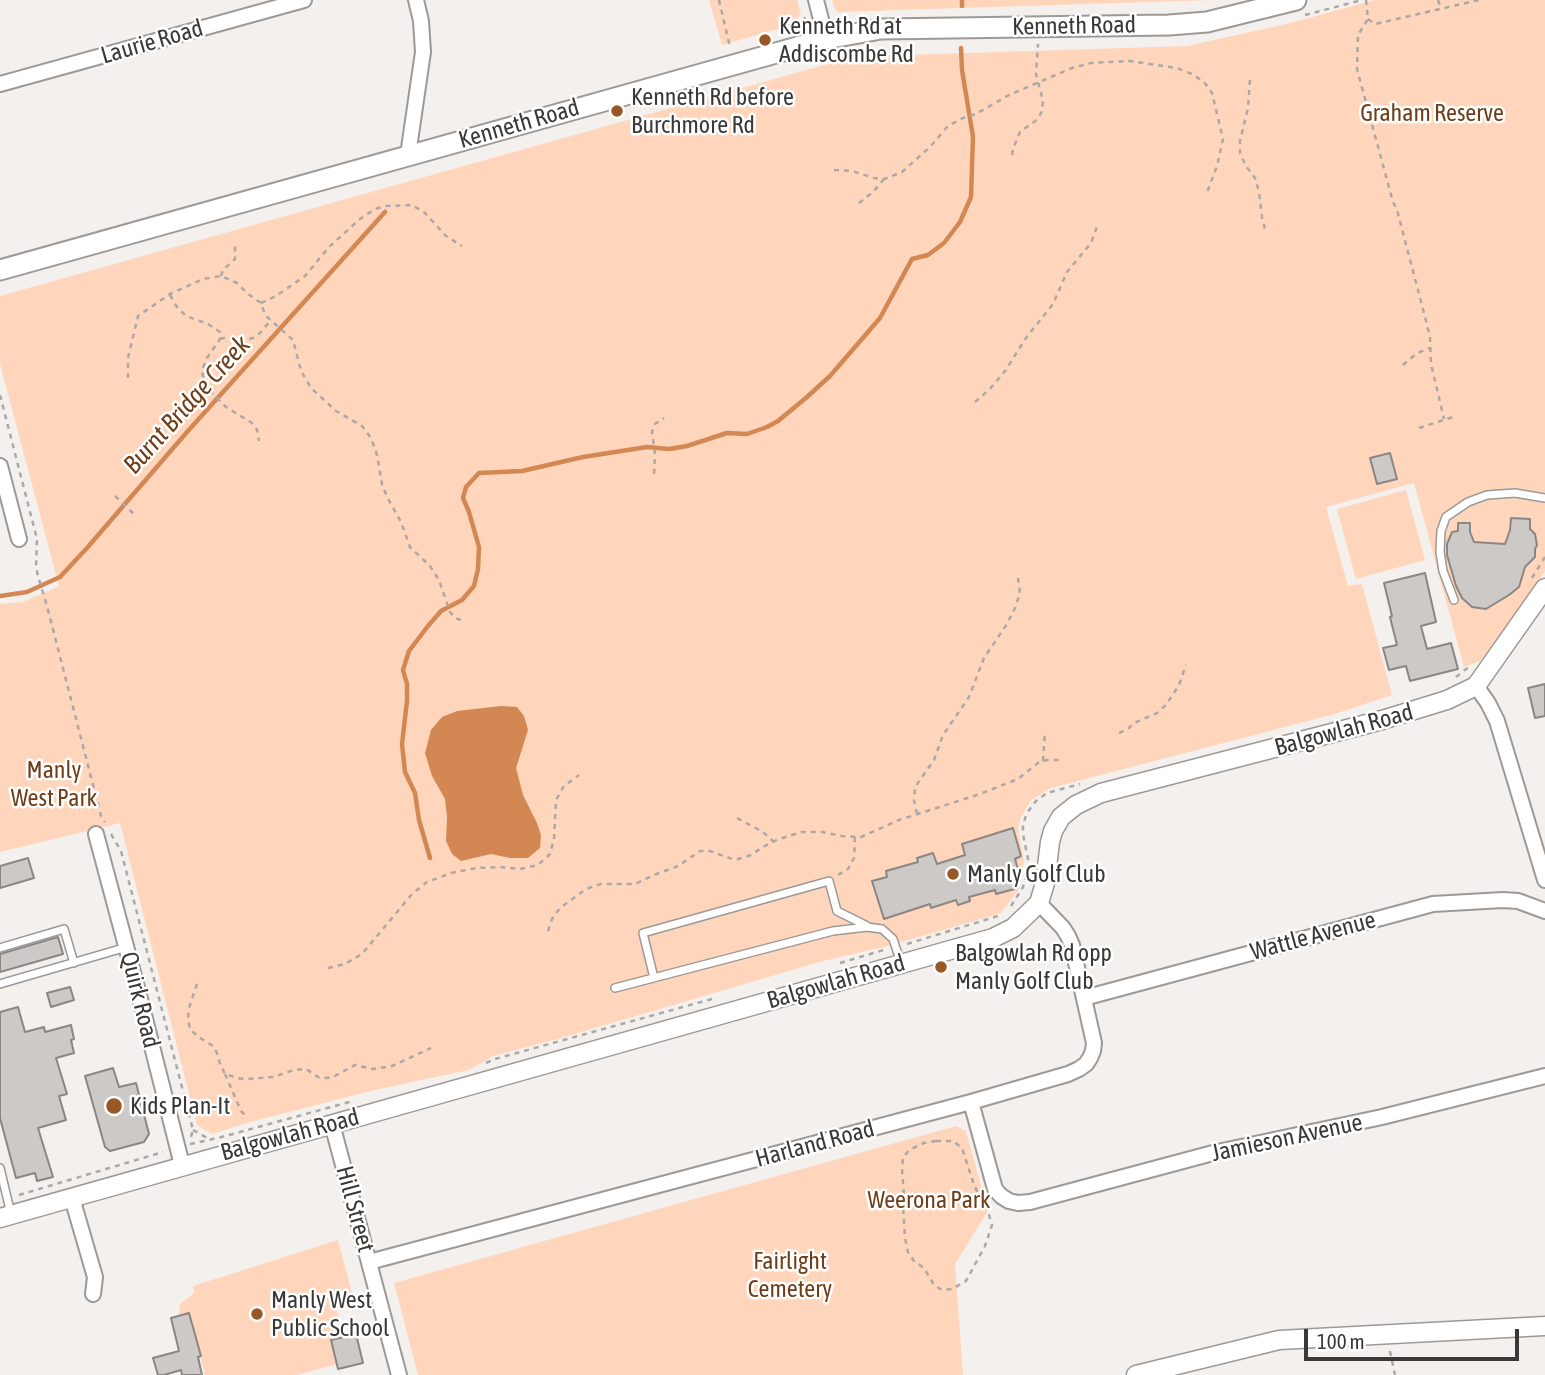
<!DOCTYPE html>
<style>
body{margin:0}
#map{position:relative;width:1545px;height:1375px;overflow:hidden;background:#f4f0ed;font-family:"Asap Condensed",sans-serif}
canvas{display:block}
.scale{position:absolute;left:1304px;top:1329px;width:215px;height:32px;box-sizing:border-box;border:4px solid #3a3938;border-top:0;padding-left:9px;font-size:21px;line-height:24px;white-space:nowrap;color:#3a3938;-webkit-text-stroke:5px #fff;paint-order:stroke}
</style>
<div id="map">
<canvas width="1545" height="1375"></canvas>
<div class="scale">100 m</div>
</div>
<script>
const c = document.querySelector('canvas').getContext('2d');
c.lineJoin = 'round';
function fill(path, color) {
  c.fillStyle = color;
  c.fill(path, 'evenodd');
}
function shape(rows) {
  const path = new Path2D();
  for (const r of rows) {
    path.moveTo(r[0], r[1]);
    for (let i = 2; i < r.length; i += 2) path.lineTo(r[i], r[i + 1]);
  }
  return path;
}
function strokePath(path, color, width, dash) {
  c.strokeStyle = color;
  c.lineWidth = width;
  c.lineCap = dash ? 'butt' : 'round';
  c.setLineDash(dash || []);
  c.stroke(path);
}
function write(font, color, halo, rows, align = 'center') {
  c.font = font + ' "Asap Condensed",sans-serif';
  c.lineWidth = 5;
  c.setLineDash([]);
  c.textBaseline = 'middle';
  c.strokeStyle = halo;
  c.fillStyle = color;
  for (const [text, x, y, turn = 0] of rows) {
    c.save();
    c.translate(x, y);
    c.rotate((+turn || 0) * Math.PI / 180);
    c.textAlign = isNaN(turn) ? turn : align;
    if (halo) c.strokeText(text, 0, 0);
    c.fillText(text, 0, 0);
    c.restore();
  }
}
fill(shape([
 [709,0,797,0,801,14,792,25,722,45],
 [832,0,1213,0,838,12,834,7],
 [1374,0,1545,0,1545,571,1505,631,1480,661,1464,667,1414,483,1326,507,1348,586,1362,584,1392,695,1331,715,1051,788,1031,800,1021,817,1018,829,1024,860,1020,883,1019,889,1001,913,888,946,823,961,561,1038,493,1056,469,1070,379,1089,250,1122,212,1134,197,1125,120,823,0,852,0,604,23,602,59,586,0,364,0,296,824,65,873,56,1187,46,1291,23],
 [1406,490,1425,560,1356,579,1337,509],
 [956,1126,966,1131,988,1211,955,1264,963,1375,418,1375,394,1283],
 [338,1240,354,1301,336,1307,343,1337,331,1340,337,1364,297,1375,205,1375,190,1313,179,1315,180,1304,194,1293,193,1286]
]), '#ffd6bc');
fill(shape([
 [501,706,517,707,524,716,528,730,516,768,523,795,537,823,541,835,540,848,528,858,510,858,491,854,461,861,452,854,446,841,447,817,445,799,432,776,425,753,431,730,442,717,457,711]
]), '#d38854');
strokePath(shape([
 [962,6,962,0],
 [0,596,27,592,60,577,87,548,187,432,385,212],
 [430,858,419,820,415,793,405,772,402,744,407,701,407,684,403,670,409,651,428,626,441,611,462,600,474,586,478,569,479,547,469,512,463,498,466,487,479,473,522,471,583,457,647,447,669,449,687,446,727,433,747,434,767,427,778,421,807,397,830,376,880,318,912,259,928,255,944,243,960,222,971,197,973,137,962,70,961,48]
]), '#d38854', 4.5);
const building = shape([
 [1390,453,1397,479,1377,484,1370,458,1390,453],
 [1511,518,1530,519,1530,529,1535,534,1537,545,1535,549,1535,557,1525,567,1519,587,1509,595,1486,609,1472,607,1462,598,1456,586,1447,555,1447,544,1452,532,1458,531,1458,523,1470,523,1470,532,1474,542,1505,544,1510,530,1511,518],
 [1425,573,1436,622,1421,626,1427,649,1451,643,1458,669,1410,681,1406,666,1389,670,1383,648,1397,645,1390,617,1392,616,1384,583,1425,573],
 [1545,684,1545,716,1535,718,1528,688,1545,684],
 [1013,828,1021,856,1015,859,1020,876,1018,888,996,894,995,890,969,897,970,901,958,905,956,900,931,908,930,904,884,919,872,881,887,877,886,871,918,862,917,858,933,853,937,864,965,855,962,844,1013,828],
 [28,858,34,878,0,888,0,866,28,858],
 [58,937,63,954,0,972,0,954,58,937],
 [70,987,74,1000,51,1007,47,993,70,987],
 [18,1007,25,1032,44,1027,45,1032,71,1025,74,1039,71,1040,74,1053,56,1058,67,1094,59,1096,66,1120,38,1128,53,1177,37,1181,35,1173,16,1178,0,1118,0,1012,18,1007],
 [113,1068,119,1087,136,1083,149,1134,144,1142,110,1151,105,1147,85,1076,113,1068],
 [189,1313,201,1356,198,1357,202,1375,182,1375,181,1370,164,1375,158,1375,153,1358,179,1351,171,1318,189,1313],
 [356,1334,363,1363,338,1369,331,1340,356,1334]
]);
fill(building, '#ccc9c6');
strokePath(building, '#8a8684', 2);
const service = shape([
 [1454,600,1443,571,1440,552,1441,531,1446,517,1468,502,1487,495,1515,493,1545,498],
 [0,948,64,929,74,963],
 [654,978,643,933,829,881,837,911,867,926],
 [0,984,127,947],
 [615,988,833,931,867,927,882,929,893,939,901,963],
 [0,1168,11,1214]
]);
const minor = shape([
 [816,0,826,39],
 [0,84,304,0],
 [408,155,423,52,421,21,416,0],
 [0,466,19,539],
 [1476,686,1488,703,1497,721,1545,880],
 [96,834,138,991,182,1165],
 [1084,998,1433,904,1503,900,1518,901,1545,911],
 [971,1102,995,1189,1001,1196,1009,1201,1018,1203,1030,1202,1213,1153,1382,1117,1545,1076],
 [332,1124,399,1375],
 [72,1198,95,1277,93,1294],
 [369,1262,971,1102,1068,1074,1079,1069,1086,1064,1090,1058,1093,1051,1094,1043,1072,945,1068,936,1063,928,1039,903]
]);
const tertiary = shape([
 [0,1218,993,938,1013,928,1039,903,1045,883,1050,842,1053,831,1061,817,1076,805,1101,793,1382,720,1447,700,1476,686,1545,588],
 [1136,1375,1279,1340,1545,1326]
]);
const secondary = shape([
 [0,270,826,39,881,29,1169,25,1207,22,1296,0]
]);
strokePath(service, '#9c9997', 10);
strokePath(minor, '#9c9997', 18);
strokePath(tertiary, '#9c9997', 21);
strokePath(secondary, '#9c9997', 23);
strokePath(shape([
 [719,0,730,47],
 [1366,0,1368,19,1358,35,1357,69,1393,202,1397,210,1425,317,1430,337,1431,364,1444,419],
 [1438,0,1441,9],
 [1305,15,1362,0],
 [1368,19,1375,24,1479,0],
 [787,32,799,26,804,21,805,17],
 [1250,80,1248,108,1240,141,1240,153,1246,166,1255,178,1259,192,1262,217,1265,229],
 [1012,155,1013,149,1020,132,1038,119,1042,111,1043,101,1036,74,1038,44],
 [834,170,852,171,874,178,884,179,902,172,930,147,948,126,963,118,976,114,1009,95,1072,68,1091,63,1130,61,1177,68,1192,74,1204,82,1212,93,1223,139,1217,166,1206,195],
 [859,203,873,192,884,179],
 [221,276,223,270,235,259,235,244],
 [170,295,177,307,186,316,208,324,220,332,220,339,207,358,202,370,204,383,211,392,226,407,252,423,257,430,259,441],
 [261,303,276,296,305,276,329,247,360,219,375,209,386,206,412,205,425,213,446,236,462,246],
 [220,339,227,337,244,340,253,338,260,333,271,320],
 [1403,365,1416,354,1429,348],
 [128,378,128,358,138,316,170,294,203,279,221,276,237,283,248,294,261,303,265,315,293,340,301,371,311,388,336,411,362,426,371,438,377,455,382,484,387,497,401,522,410,547,430,566,439,580,450,612,455,618,461,620],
 [0,395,37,539,36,567,38,576,47,606,101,816,105,822],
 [975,402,990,389,1005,371,1026,338,1053,304,1067,272,1091,243,1098,224],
 [1419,428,1456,416],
 [654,474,655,454,652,432,655,424,664,418],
 [115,496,135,515],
 [1532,578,1545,557],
 [1456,677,1470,666],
 [1119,733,1128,729,1134,723,1157,713,1166,705,1179,685,1186,665],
 [1043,761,1045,731],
 [917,814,914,801,915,787,934,760,943,735,969,697,984,658,1007,624,1015,608,1020,593,1018,578],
 [737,818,763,832,774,842],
 [111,834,121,851,193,1130,190,1140],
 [838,875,848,869,854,858,855,837],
 [1011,906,1023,887,1027,873,1028,859,1023,834,1023,824,1027,813,1036,801,1047,793,1080,784],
 [548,931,552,919,560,908,586,889,601,884,635,884,654,875,678,866,700,851,710,851,735,860,751,855,763,847,779,839,802,832,822,832,842,836,861,837,899,820,980,794,1018,779,1038,763,1047,760,1062,760],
 [907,944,998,916],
 [840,963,887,949],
 [328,968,345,964,362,954,412,894,427,882,451,873,477,868,500,867,520,869,538,865,550,854,554,839,556,800,564,786,579,775],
 [197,984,189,1008,188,1019,190,1029,197,1036,213,1046,217,1053,220,1064,225,1074,237,1078,247,1079,273,1077,294,1070,306,1069,318,1077,326,1078,333,1077,355,1065,373,1069,392,1066,431,1048],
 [486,1063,495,1059,712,999],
 [225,1074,241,1111,248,1118],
 [193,1130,209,1139],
 [936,1141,953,1141,962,1148,974,1185,989,1215,992,1225,985,1246,966,1281,952,1289,942,1290,934,1285,924,1268,914,1261,908,1252,905,1238,903,1208,904,1197,902,1169,903,1158,909,1150,924,1143,936,1141],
 [190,1144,218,1138,353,1101],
 [19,1195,163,1152],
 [1390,1351,1395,1375]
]), '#aba8a6', 2.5, [5, 5]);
strokePath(service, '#fff', 7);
strokePath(minor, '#fff', 14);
strokePath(tertiary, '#fff', 18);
strokePath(secondary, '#fff', 19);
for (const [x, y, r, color] of [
 [765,40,7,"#995725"],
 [617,111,7,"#995725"],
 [953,874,7,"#995725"],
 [941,967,7,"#995725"],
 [114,1106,9,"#995725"],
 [257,1314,7,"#995725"]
]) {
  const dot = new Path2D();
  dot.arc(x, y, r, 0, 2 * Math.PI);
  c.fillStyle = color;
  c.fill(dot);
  strokePath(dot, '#fff', 2.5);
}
write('24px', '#3a3938', '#fff', [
 ["Kenneth Rd at",779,26],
 ["Addiscombe Rd",779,54],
 ["Kenneth Rd before",631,97],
 ["Burchmore Rd",631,125],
 ["Manly Golf Club",967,874],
 ["Balgowlah Rd opp",955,953],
 ["Manly Golf Club",955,981],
 ["Kids Plan-It",130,1106],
 ["Manly West",271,1300],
 ["Public School",271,1328]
], 'left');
write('24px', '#3a3938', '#fff', [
 ["Kenneth Road",1074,26,-1],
 ["Laurie Road",152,42,-16],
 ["Kenneth Road",519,124,-16],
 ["Balgowlah Road",1344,730,-15],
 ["Wattle Avenue",1313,936,-15],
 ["Balgowlah Road",836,982,-16],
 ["Quirk Road",140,1000,76],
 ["Balgowlah Road",290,1135,-15],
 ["Jamieson Avenue",1287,1138,-12],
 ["Harland Road",815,1144,-15],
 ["Hill Street",355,1209,75]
]);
write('24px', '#6f3d17', '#fff', [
 ["Graham Reserve",1432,113],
 ["Manly",54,770],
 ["West Park",54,798],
 ["Weerona Park",929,1200],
 ["Fairlight",790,1261],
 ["Cemetery",790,1289]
]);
write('italic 26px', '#703e18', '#fff', [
 ["Burnt Bridge Creek",187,405,-48]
]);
</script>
